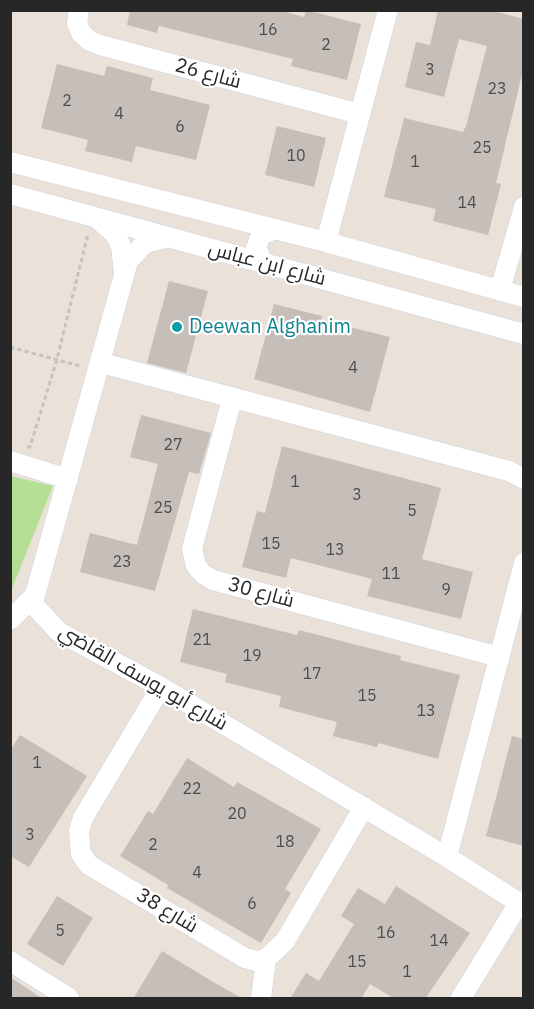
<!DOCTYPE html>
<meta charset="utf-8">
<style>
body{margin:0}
#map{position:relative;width:534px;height:1009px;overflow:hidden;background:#eae1d9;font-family:"IBM Plex Sans",sans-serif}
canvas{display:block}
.frame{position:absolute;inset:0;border:12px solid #272727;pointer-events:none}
</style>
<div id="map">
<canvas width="534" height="1009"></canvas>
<div class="frame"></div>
</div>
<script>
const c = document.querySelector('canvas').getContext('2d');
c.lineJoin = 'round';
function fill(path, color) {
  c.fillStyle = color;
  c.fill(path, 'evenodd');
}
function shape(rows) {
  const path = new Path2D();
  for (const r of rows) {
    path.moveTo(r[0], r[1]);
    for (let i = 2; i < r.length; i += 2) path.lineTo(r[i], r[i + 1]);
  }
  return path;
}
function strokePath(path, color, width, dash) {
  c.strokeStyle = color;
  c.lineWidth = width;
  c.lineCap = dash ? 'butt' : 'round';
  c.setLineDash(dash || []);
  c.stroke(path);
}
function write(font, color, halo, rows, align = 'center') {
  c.font = font + ' "IBM Plex Sans",Cairo,sans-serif';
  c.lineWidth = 4.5;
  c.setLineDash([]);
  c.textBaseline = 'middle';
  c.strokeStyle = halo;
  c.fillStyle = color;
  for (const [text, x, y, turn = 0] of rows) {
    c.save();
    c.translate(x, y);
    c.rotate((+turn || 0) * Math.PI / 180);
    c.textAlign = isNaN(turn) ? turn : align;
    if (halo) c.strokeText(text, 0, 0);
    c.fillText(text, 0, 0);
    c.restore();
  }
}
fill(shape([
 [11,476,53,486,11,591,10,476]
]), '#b6df96');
fill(shape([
 [130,10,279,10,304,17,306,10,361,24,347,80,291,66,293,59,159,26,157,33,127,25],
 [438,10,490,10,524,19,524,66,496,183,501,184,488,235,433,221,436,209,384,197,404,118,463,132,466,126,487,46,459,39,444,97,405,87,416,42,430,45],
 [57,64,104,76,107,66,153,78,150,90,210,105,196,160,136,146,132,162,85,151,88,140,41,128],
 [277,126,326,138,314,187,265,175],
 [169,281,208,291,186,373,147,363],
 [274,304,322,316,321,320,390,337,370,412,254,379],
 [141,415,211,433,199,474,189,472,155,591,80,572,90,533,137,545,158,464,130,457],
 [282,446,441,488,422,559,473,572,461,619,367,596,372,579,291,558,286,578,242,567,257,511,265,513],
 [193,609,297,635,299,630,357,645,401,656,400,660,460,675,438,759,378,743,377,747,333,736,337,722,279,707,281,696,225,682,227,674,180,662],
 [20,735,87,776,29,867,10,856,10,751],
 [512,736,524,739,524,846,486,836],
 [187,758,234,787,237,782,321,829,285,889,291,893,261,943,167,888,168,885,120,856,148,811,153,814],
 [396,886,470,933,425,999,395,999,370,984,361,999,290,999,306,973,319,981,354,924,341,916,358,888,385,904],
 [57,896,93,918,63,966,27,944],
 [162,951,215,983,243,999,133,999],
 [10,977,43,999,10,999]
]), '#c5beb9');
const minor = shape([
 [79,10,77,23,81,33,90,41,100,45,360,114],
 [10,162,326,242,524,297],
 [10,194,524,334],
 [100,221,115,234,121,246,124,273],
 [326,242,388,10],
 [268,264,262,261,256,248,261,235,274,230],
 [500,290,524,207],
 [102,363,509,471,524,479],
 [232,399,192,549,196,566,203,574,213,580,499,657],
 [10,461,68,479],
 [31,602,59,632,161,687,447,857,524,906],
 [10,620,35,595,128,261,145,243,166,238],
 [161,687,83,818,79,831,81,854,89,865,245,958,257,961,266,959,285,941,364,807],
 [447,857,524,563],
 [10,961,69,998],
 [261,998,266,959],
 [461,998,519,903]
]);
strokePath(minor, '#ced3e0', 21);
strokePath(shape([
 [10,347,80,366],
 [27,447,30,447,57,359,88,234]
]), '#c3c3c3', 3, [4.5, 3]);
strokePath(minor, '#fff', 20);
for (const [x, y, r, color] of [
 [177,327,6,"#0f9aa8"]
]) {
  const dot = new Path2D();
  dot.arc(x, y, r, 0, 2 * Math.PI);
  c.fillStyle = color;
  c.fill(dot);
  strokePath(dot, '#fff', 2);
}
write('16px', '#4e4d4c', null, [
 ["16",268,30],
 ["2",326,45],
 ["3",430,70],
 ["23",497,89],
 ["2",67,101],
 ["4",119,114],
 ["6",180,127],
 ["25",482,148],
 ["10",296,156],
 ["1",415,162],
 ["14",467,203],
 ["4",353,368],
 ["27",173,445],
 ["1",295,482],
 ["3",357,495],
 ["25",163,508],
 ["5",412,511],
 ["15",271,544],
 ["13",335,550],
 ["23",122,562],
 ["11",391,574],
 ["9",446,590],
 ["21",202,640],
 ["19",252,656],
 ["17",312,674],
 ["15",367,696],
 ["13",426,711],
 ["1",37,763],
 ["22",192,789],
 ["20",237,814],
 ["3",30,835],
 ["18",285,842],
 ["2",153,845],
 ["4",197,873],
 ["6",252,904],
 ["5",60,931],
 ["16",386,933],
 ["14",439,941],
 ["15",357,962],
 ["1",407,972]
]);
write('20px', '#272727', '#fff', [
 ["شارع 26",208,74,15],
 ["شارع ابن عباس",267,264,15],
 ["شارع 30",261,593,15],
 ["شارع أبو يوسف القاضي",143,678,30],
 ["شارع 38",167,911,31]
]);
write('20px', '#0d838f', '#fff', [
 ["Deewan Alghanim",189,327]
], 'left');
</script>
